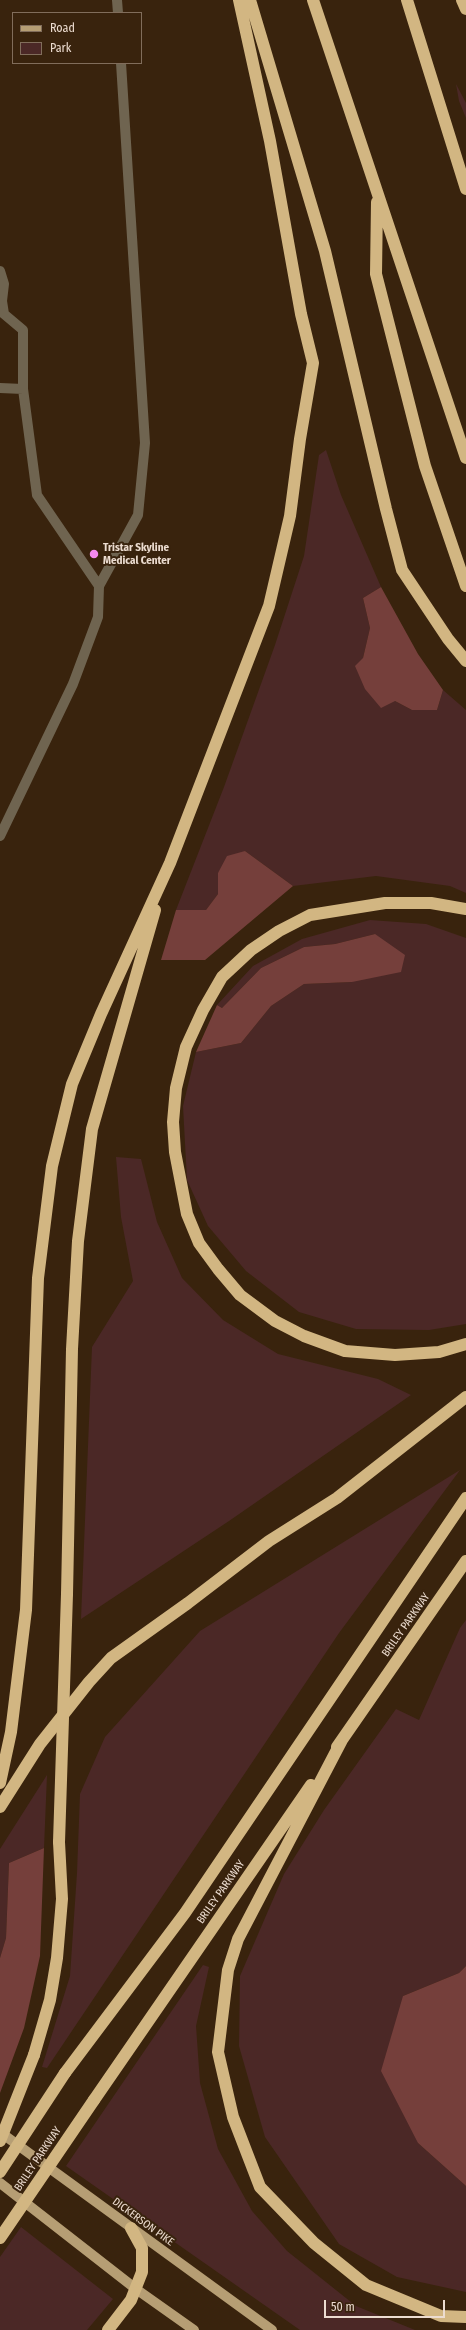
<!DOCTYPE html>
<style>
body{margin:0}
#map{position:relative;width:466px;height:2330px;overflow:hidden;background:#39230d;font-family:"Fira Sans Condensed",sans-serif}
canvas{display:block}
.legend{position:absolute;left:12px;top:12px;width:130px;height:52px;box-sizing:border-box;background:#39230d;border:1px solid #816d5b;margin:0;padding:5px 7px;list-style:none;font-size:12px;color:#ecdcd0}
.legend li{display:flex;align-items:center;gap:8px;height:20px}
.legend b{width:20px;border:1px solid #816d5b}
.scale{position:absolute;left:324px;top:2300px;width:121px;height:18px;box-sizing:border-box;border:2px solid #ecdcd0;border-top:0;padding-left:5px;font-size:12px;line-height:14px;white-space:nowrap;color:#ecdcd0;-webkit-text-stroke:3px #39230d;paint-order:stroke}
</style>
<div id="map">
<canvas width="466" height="2330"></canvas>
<ul class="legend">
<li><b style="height:5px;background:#b69e74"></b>Road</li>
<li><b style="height:11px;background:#4b2826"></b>Park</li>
</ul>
<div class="scale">50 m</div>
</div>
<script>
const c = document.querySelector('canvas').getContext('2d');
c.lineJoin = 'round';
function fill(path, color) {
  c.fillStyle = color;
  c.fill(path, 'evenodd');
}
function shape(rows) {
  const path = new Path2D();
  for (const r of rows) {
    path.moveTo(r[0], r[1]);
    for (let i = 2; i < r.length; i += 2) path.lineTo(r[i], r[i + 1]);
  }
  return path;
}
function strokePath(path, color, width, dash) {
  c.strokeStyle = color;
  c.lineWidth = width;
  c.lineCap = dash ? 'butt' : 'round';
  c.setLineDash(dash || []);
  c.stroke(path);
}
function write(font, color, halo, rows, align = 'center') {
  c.font = font + ' "Fira Sans Condensed",sans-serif';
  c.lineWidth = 4;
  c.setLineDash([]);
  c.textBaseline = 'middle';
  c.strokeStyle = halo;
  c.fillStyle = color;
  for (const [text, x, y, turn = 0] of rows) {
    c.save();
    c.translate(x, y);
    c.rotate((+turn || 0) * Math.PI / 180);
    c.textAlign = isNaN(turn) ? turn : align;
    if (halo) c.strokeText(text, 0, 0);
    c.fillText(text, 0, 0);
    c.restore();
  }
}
fill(shape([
 [456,84,466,103,466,118,459,101],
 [326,450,341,495,381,587,363,598,370,628,363,658,395,701,412,710,437,710,443,690,466,710,466,893,450,886,376,876,293,886,245,851,218,873,218,894,206,910,176,910,224,787,275,645,304,556,319,455],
 [370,920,426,924,466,938,466,1324,429,1330,356,1329,299,1312,246,1271,208,1226,187,1180,183,1106,196,1052,241,1043,271,1006,304,984,352,982,375,934,335,944,304,947,261,968,222,1008,217,1005,253,966,302,939],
 [116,1157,141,1159,157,1222,182,1278,223,1320,278,1354,378,1379,411,1395,229,1521,81,1619,92,1347,133,1281,121,1217],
 [460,1470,339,1633,47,2068,42,2067,70,1976,77,1873,80,1794,105,1737,200,1631],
 [466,1620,466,1966,459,1973,403,1996,418,2143,466,2186,466,2292,397,2277,339,2244,265,2137,239,2046,240,1976,284,1874,324,1810,396,1709,419,1720,460,1628],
 [47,1775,44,1848,9,1863,6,1938,0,1958,0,1849],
 [203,1965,209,1967,196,2026,200,2083,218,2149,252,2211,287,2251,356,2306,415,2330,300,2330,66,2166],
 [21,2227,113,2299,87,2330,0,2330,0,2257]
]), '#4b2826');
fill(shape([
 [381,587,418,654,443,690,437,710,412,710,395,701,381,708,365,689,355,666,363,658,370,628,363,598],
 [245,851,293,886,205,960,161,960,176,910,206,910,218,894,218,873,227,856],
 [375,934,405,955,401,972,352,982,304,984,271,1006,241,1043,196,1052,217,1005,222,1008,261,968,304,947,335,944],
 [44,1848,40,1956,24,2028,0,2093,0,1958,6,1938,9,1863],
 [466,1966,466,2186,418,2143,381,2071,403,1996,459,1973]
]), '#753f3b');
strokePath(shape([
 [117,0,118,13],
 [0,271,4,284,2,301,4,314,23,330,23,389,37,495,99,586],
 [0,388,23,389],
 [0,836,73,684,98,617,99,586,138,515,145,443,121,63]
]), '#6f6450', 10);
strokePath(shape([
 [0,2132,272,2330],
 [0,2183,136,2289,194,2330]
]), '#b69e74', 10);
strokePath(shape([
 [250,0,325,251,386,509,402,570,448,639,466,661],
 [313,0,466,458],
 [407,0,466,189],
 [462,0,466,9],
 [377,202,376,274,425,466,466,586],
 [466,909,431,903,385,903,310,915,279,931,251,950,222,977,203,1010,186,1047,176,1088,173,1122,175,1152,187,1214,199,1243,218,1269,240,1295,275,1321,304,1336,345,1351,395,1355,439,1352,466,1344],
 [67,1594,72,1349,78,1241,92,1129,155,910],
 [342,1740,238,1939,228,1970,218,2052,233,2117,260,2187,314,2243,366,2285,441,2316,466,2317],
 [337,1747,466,1561],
 [0,1783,11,1732,26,1610,38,1278,52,1166,72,1084,101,1014,170,863,269,606,290,516,300,439,313,363,301,314,270,141,239,0],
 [0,1807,40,1744,89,1682,111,1658,188,1603,269,1541,337,1498,466,1397],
 [34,2055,50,2000,57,1958,62,1899,59,1842],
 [65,2073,185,1913,466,1498],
 [94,2100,311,1785],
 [108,2330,131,2300,142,2272,142,2248,131,2228]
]), '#d2b682', 12);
strokePath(shape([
 [59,1842,67,1594],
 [0,2141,34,2055],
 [0,2172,65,2073],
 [0,2238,94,2100]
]), '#d2b682', 12);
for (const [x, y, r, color] of [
 [94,554,5,"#f489ef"]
]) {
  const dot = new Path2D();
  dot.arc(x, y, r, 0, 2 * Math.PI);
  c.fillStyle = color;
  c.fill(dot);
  strokePath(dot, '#39230d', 1.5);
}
write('bold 11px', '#ecdcd0', '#39230d', [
 ["Tristar Skyline",103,548],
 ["Medical Center",103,561]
], 'left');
write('11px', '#ecdcd0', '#39230d', [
 ["BRILEY PARKWAY",406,1625,-55],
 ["BRILEY PARKWAY",221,1892,-55],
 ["BRILEY PARKWAY",38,2159,-56],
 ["DICKERSON PIKE",143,2222,36]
]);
</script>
